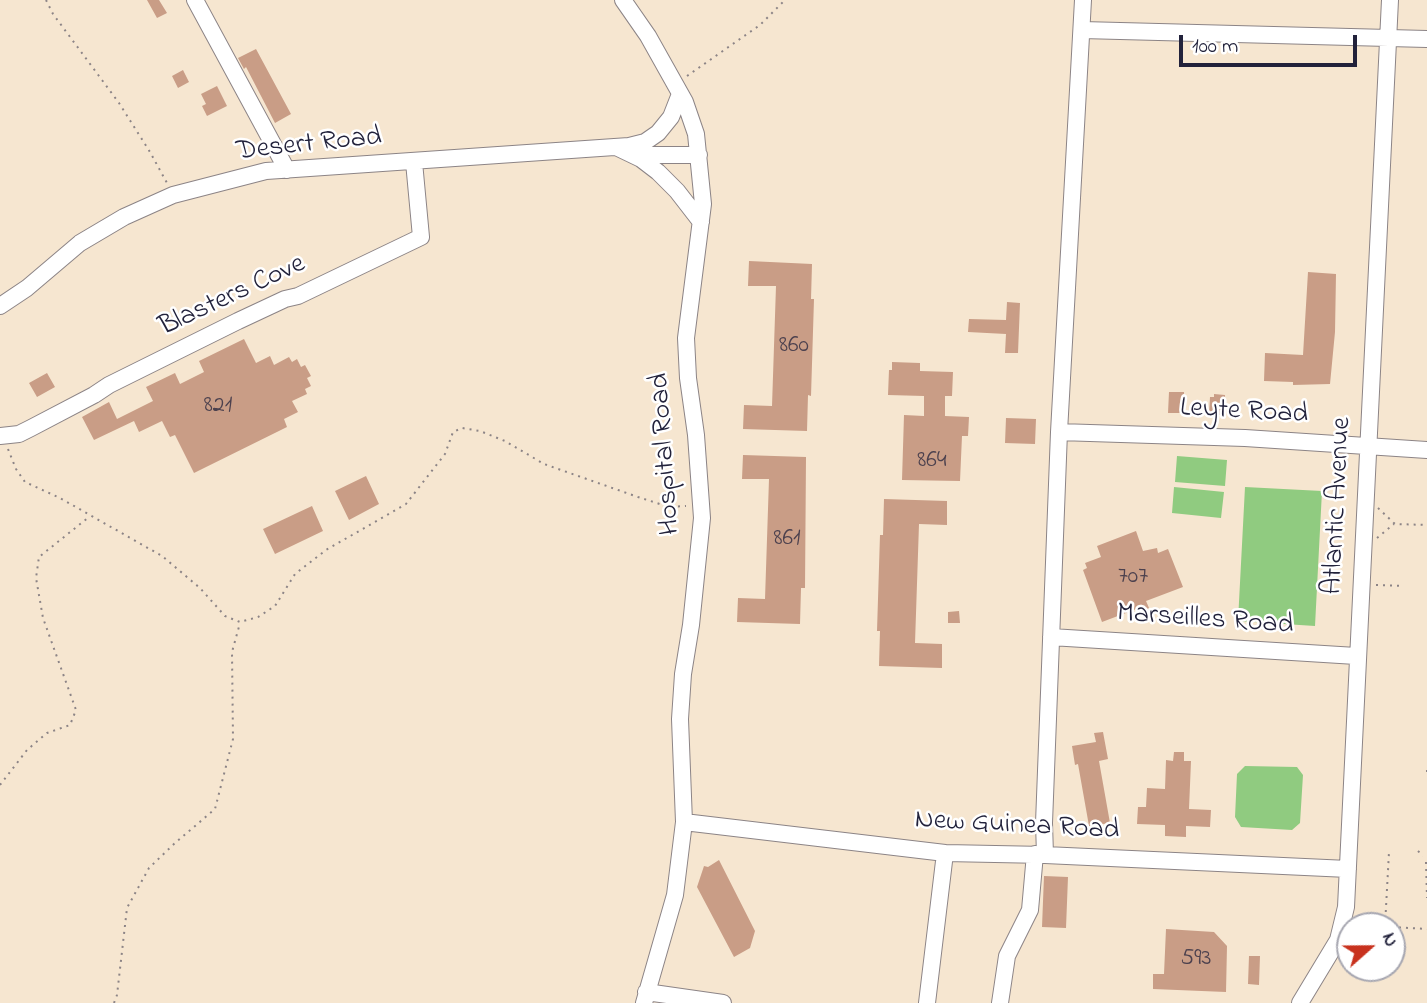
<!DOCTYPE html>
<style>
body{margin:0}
#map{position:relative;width:1427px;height:1003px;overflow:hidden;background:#f6e6d0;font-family:"Indie Flower",sans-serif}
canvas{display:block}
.north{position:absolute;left:1336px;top:912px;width:70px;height:70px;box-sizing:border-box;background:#fff;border:2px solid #a7a7b1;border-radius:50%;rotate:69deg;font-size:19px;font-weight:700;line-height:28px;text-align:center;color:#22223b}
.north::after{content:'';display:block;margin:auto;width:24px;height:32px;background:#c8321e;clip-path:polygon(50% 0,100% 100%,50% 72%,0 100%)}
.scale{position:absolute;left:1179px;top:35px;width:178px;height:32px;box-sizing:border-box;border:4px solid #22223b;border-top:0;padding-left:9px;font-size:21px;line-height:24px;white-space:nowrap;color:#22223b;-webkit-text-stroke:5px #fff;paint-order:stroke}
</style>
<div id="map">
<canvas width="1427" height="1003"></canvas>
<div class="north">N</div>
<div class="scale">100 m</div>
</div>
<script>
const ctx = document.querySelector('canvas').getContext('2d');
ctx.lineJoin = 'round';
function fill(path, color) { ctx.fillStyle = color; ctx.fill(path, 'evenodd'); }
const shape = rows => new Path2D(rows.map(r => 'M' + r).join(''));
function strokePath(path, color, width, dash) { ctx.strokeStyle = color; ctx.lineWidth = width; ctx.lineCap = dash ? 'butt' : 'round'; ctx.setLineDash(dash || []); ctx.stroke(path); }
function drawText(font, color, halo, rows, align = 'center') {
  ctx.font = font + ' "Indie Flower",sans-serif'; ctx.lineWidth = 5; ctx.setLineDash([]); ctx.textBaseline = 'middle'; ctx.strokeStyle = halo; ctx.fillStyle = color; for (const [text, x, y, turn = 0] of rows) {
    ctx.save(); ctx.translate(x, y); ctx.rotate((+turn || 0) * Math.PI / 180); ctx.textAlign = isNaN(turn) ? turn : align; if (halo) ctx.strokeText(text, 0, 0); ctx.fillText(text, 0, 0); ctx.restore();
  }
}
fill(shape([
 [1177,456,1227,460,1225,486,1175,482],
 [1174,487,1224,492,1221,518,1172,513],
 [1245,487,1322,491,1315,626,1238,621],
 [1245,766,1297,767,1303,775,1300,823,1292,830,1241,827,1235,817,1237,774]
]), '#90cb80');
fill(shape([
 [147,0,159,0,167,13,157,18],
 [256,49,291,114,275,123,246,67,244,69,238,58],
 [183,70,189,82,178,88,172,76],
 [217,86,227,106,207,116,202,106,206,104,201,94],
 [749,261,812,264,811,299,814,299,811,396,808,395,807,431,743,429,744,405,772,406,776,286,748,286],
 [1308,272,1336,274,1335,332,1330,384,1293,385,1293,382,1264,381,1265,353,1303,355],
 [1007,302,1020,303,1018,353,1005,353,1006,334,968,332,969,319,1006,320],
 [244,339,256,363,270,356,274,365,289,357,292,362,297,359,301,367,305,365,311,376,307,378,311,386,305,389,307,394,292,401,298,412,284,419,287,427,194,473,175,435,170,437,162,421,139,432,134,421,94,440,82,417,109,402,117,419,153,401,146,387,175,373,180,384,204,372,199,361],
 [892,362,920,363,920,371,953,372,952,396,945,396,945,416,969,417,968,436,962,436,960,481,902,480,904,415,924,416,924,396,888,395,889,370,892,370],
 [47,373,55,387,37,397,29,383],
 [1169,392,1184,392,1184,413,1168,413],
 [1214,394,1225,395,1224,415,1209,415,1210,397,1214,397],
 [1006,418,1036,419,1035,444,1005,443],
 [743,455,806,457,805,588,801,588,800,624,737,622,738,598,765,599,769,479,742,479],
 [366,476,379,504,349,520,335,491],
 [884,499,947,501,947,525,919,524,915,643,942,644,942,668,879,666,880,631,877,631,880,535,883,535],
 [312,506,323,531,275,554,263,529],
 [1136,531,1143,551,1157,548,1158,553,1168,549,1183,587,1146,601,1149,608,1140,612,1139,608,1102,622,1083,570,1087,568,1085,563,1101,557,1097,546],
 [959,611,960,623,948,623,948,612],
 [1103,732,1108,759,1099,761,1110,823,1089,826,1078,764,1075,765,1072,746,1096,742,1094,733],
 [1174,752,1184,752,1184,761,1191,761,1189,809,1211,810,1210,827,1186,826,1186,837,1165,836,1165,825,1137,824,1138,807,1146,807,1147,788,1165,789,1166,760,1173,761],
 [719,860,755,931,750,948,734,957,697,887,704,866,708,867],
 [1044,876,1068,877,1066,928,1042,927],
 [1166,929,1214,932,1227,946,1226,992,1153,989,1153,974,1164,974],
 [1249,956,1260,956,1259,985,1248,984]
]), '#c99d86');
const minor = shape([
 [195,0,287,170],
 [623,0,648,36,685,102,696,134,703,204,686,338,688,378,696,435,702,518,691,625,683,674,680,719,684,822,675,895,644,1003],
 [1082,30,1427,39],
 [616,147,641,159,658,172,677,191,701,222],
 [634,155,699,155],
 [0,306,27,288,80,243,124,217,173,195,266,171,629,146,645,142,658,133,671,117,680,94],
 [1059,432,1245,438,1427,450],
 [0,436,19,434,31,428,94,395,109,385,238,321,285,299,298,296,421,237,414,162],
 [1051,637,1356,656],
 [684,822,945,853,1045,855,1348,869],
 [1045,855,1044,823,1059,432,1083,0],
 [646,992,723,1003],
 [927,1003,945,853],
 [1000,1003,1007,956,1030,910,1035,854],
 [1300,1003,1338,940,1346,907,1390,0]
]);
strokePath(minor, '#8c8486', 18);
strokePath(shape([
 [46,0,53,14,119,103,150,152,167,183],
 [687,76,760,25,785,0],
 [8,449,16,469,25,482,60,498,162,556,200,588,225,616,240,622,258,617,275,606,295,574,326,550,406,504,445,454,453,432,462,428,480,431,505,441,544,464,638,497,669,507,686,506],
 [1378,508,1395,524,1427,525],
 [1377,538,1394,524],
 [1376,585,1403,586],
 [1426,771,1427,771],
 [0,785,27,750,47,733,70,725,76,710,43,618,36,578,39,557,89,517],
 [1418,851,1423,856],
 [1426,862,1427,898],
 [1356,925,1372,926],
 [1385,926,1389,852],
 [1392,927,1427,929],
 [114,1003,117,995,127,908,149,868,175,843,215,809,233,739,232,652,240,623]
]), '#8c8486', 2, [2, 5]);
strokePath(minor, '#fff', 16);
drawText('24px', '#4c414e', null, [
 ["860",794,347],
 ["821",218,407],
 ["864",932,462],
 ["861",787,540],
 ["707",1133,578],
 ["593",1196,960]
]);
drawText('28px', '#22223b', '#fff', [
 ["Desert Road",309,146,-6],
 ["Blasters Cove",233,297,-25],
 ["Leyte Road",1244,413,3],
 ["Hospital Road",667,454,-94],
 ["Atlantic Avenue",1339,506,-87],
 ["Marseilles Road",1205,621,4],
 ["New Guinea Road",1017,827,3]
]);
</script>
